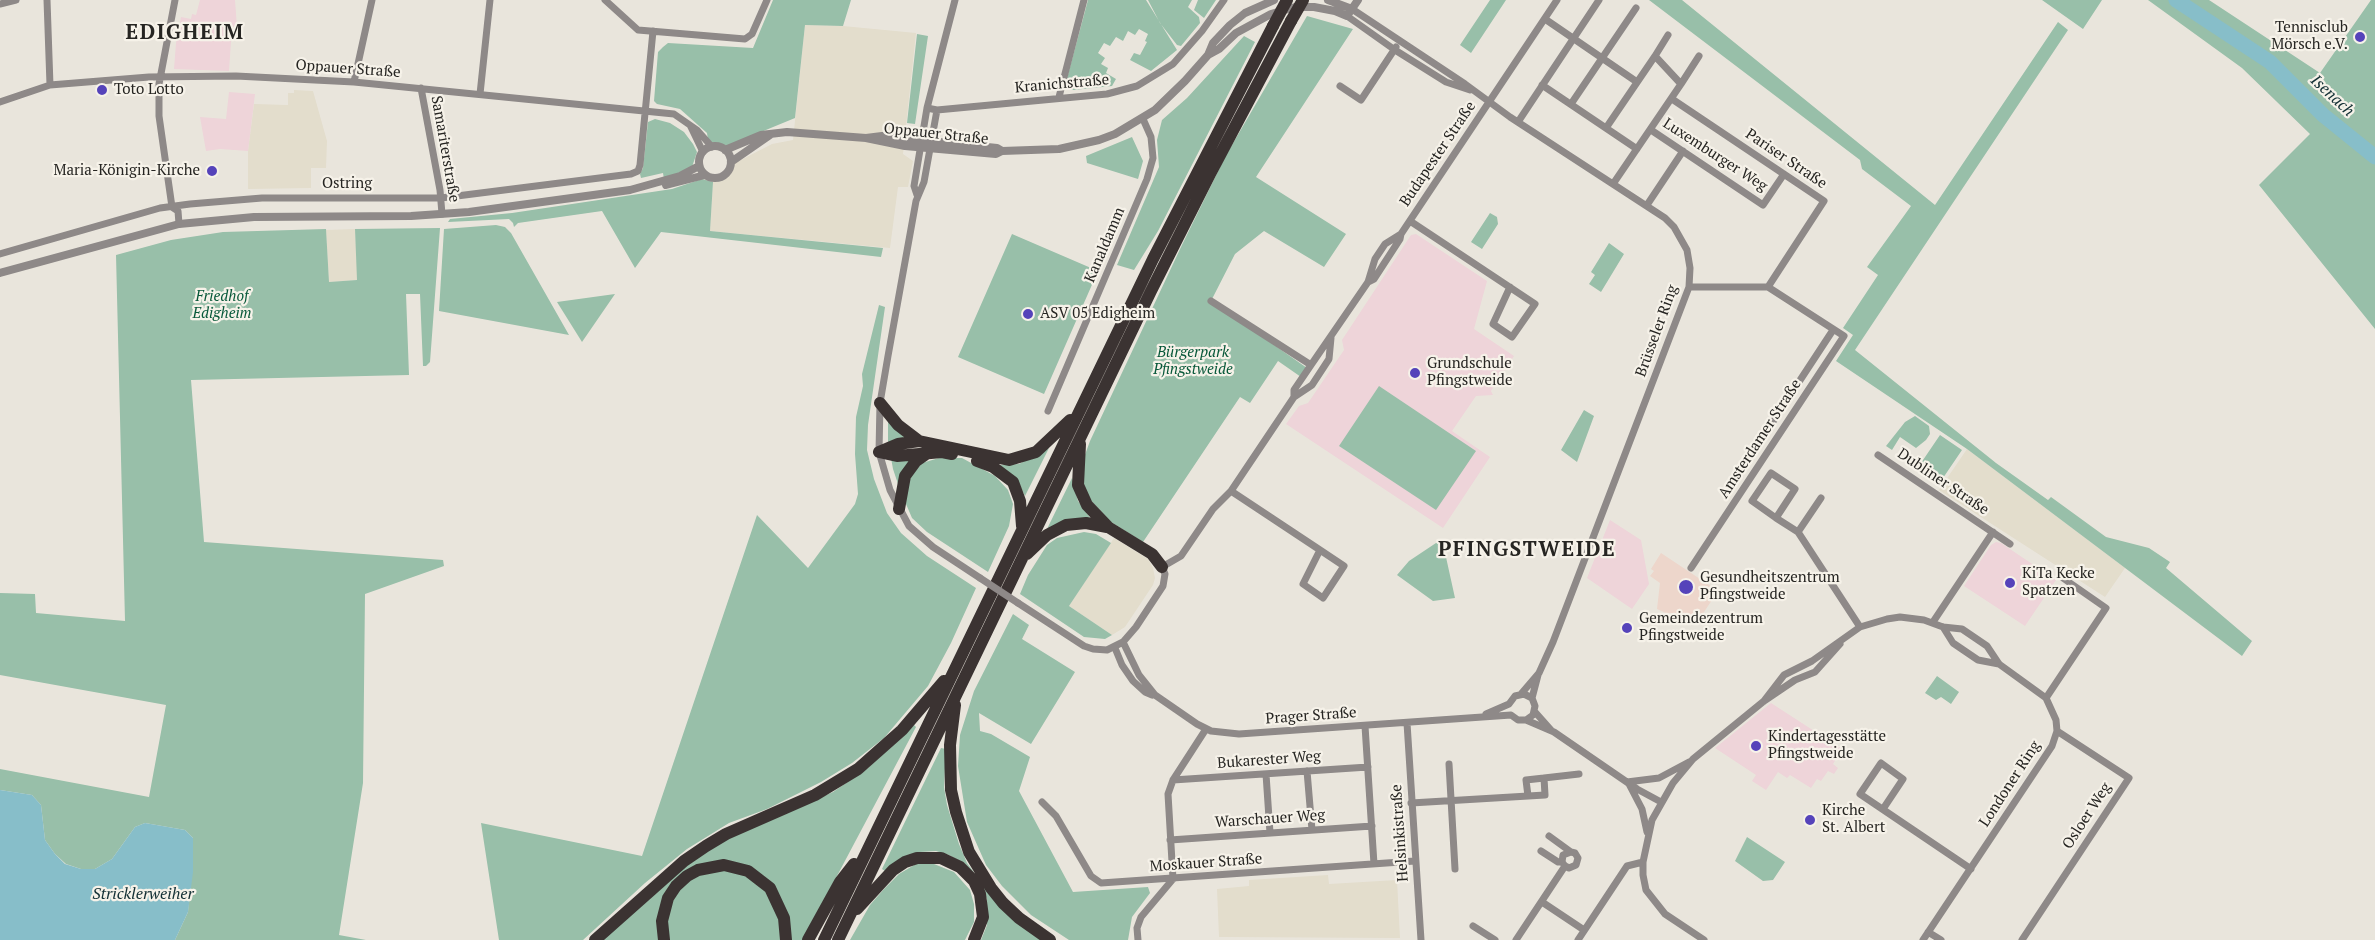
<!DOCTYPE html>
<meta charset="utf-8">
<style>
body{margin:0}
canvas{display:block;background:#e9e5dc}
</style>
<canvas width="2375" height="940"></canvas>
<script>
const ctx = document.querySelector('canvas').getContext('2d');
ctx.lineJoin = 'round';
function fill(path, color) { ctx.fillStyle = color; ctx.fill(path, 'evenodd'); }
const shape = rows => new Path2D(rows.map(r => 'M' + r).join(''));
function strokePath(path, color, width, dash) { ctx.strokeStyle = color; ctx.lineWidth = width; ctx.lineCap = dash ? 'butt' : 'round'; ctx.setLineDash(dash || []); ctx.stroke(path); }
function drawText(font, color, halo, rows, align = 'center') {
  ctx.font = font + ' "PT Serif",serif'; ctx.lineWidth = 4.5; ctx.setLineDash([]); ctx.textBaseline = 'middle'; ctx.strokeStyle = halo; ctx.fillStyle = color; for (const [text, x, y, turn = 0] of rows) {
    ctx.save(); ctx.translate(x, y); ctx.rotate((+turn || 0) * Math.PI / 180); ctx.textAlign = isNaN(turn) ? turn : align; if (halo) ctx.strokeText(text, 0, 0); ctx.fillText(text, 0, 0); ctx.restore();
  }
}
fill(shape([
 [805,25,843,26,916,33,903,154,913,161,908,187,898,187,890,248,710,231,713,182,725,179,735,163,772,144,793,140],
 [294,90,313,91,327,141,326,168,311,168,311,188,248,189,248,151,254,104,288,105,288,93,294,93],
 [355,229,358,280,329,282,326,230],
 [1967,449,2125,568,2105,597,1939,490],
 [1114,538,1148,559,1153,568,1155,578,1153,585,1125,627,1112,635,1069,606],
 [1328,875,1329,884,1397,880,1400,938,1219,937,1217,889,1249,886,1249,880]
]), '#e3ddcc');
fill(shape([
 [200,0,235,0,237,27,232,27,229,71,174,69,176,43,181,17,191,19,192,14,196,15],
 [229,92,255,94,248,151,220,149,206,151,200,117,226,119],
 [1416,234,1487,281,1474,329,1514,356,1491,391,1493,395,1476,396,1452,431,1490,457,1443,528,1286,424,1299,406,1308,403,1344,350,1342,340,1411,235],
 [1610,520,1641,540,1649,584,1632,609,1587,578],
 [1996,542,2001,543,2056,580,2025,626,1964,586,1991,545],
 [1771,703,1842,749,1833,764,1838,768,1834,774,1828,771,1821,781,1817,779,1811,788,1790,775,1787,778,1778,772,1766,790,1752,781,1756,775,1715,748]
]), '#eed4d9');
fill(shape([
 [1661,553,1718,591,1702,615,1687,624,1676,613,1666,613,1657,609,1660,583,1650,576,1654,571,1651,569]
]), '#edd6cb');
fill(shape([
 [773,0,851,0,843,26,805,25,795,118,727,146,713,143,708,140,707,133,680,109,657,104,654,101,658,52,663,47,668,43,753,48],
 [1088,0,1146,0,1177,50,1151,71,1130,60,1134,53,1140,55,1147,42,1145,41,1148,34,1139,29,1135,35,1128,31,1123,41,1116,37,1110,46,1104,43,1098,53,1105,58,1101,64,1108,68,1106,73,1116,79,1112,86,1073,90,1066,82],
 [1148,0,1192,0,1188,7,1199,17,1200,23,1181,46,1177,45,1160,23],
 [1198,0,1216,0,1204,18,1194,10],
 [1490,0,1506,0,1471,53,1460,45],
 [1649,0,1682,0,1935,205,2058,22,2068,30,1855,350,1996,463,2048,500,2051,497,2106,537,2149,548,2170,562,2166,568,2252,641,2242,656,1967,449,1836,361,1853,335,1843,328,1878,275,1867,267,1911,206,1862,169,1860,160],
 [2042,0,2102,0,2083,29],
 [2148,0,2209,0,2320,73,2371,0,2375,0,2375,329,2259,185,2310,134,2242,68],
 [1307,16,1353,29,1256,177,1346,234,1324,267,1264,231,1235,254,1211,301,1307,368,1301,377,1278,361,1250,403,1240,397,1143,542,1111,522,1084,493,1082,463,1090,441,1181,247,1225,157],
 [917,34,928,36,915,124,907,123],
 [1244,36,1255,42,1158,231,1134,270,1117,265,1159,167,1157,140,1162,120,1187,98],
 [655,119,670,123,684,132,693,144,697,152,692,167,664,179,663,173,641,178,640,174,643,168,648,122],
 [1132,137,1143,161,1138,179,1087,163,1086,156],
 [702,179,713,182,710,231,883,248,881,257,661,232,635,268,602,211,518,223,514,227,513,223,509,219,448,222,450,219,512,213,672,189],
 [1490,213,1497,217,1498,224,1482,249,1471,242],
 [496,225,505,227,511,233,569,335,439,311,444,229],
 [440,228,430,362,426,366,423,366,420,294,406,294,409,375,191,380,204,542,443,560,444,566,365,594,363,783,339,935,366,940,175,940,188,912,193,838,185,830,145,823,135,827,112,859,95,869,81,869,66,864,55,854,45,840,41,805,32,795,0,790,0,769,149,797,166,705,0,675,0,593,35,594,36,613,125,621,116,255,171,240,223,232,326,229,329,282,357,280,355,229],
 [1012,234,1098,271,1044,394,958,357],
 [1609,243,1624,254,1601,292,1589,284,1595,275,1591,272],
 [615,294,582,342,557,302],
 [879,305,885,307,868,425,867,450,874,479,887,513,901,533,927,556,976,588,951,643,928,686,884,738,852,763,821,782,767,809,729,823,687,849,645,883,583,940,499,940,481,823,642,856,757,515,808,568,855,504,858,494,855,454,856,417,863,386,862,374],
 [1379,386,1476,451,1436,510,1339,446],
 [1584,410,1594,416,1577,462,1561,450],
 [1915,416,1929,426,1930,434,1926,440,1916,448,1900,437,1892,450,1886,446,1905,422],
 [888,419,909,438,888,443],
 [1940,435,1962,450,1943,478,1921,463],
 [1049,448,1025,496,1018,482,998,465,1019,464],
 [891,458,914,458,898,484,893,469],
 [939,458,962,458,995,476,1008,490,1013,504,1009,526,988,572,927,532,912,518,906,504,906,491,911,476,922,463],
 [1072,478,1078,501,1091,519,1047,529],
 [1084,532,1096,534,1111,543,1069,606,1112,635,1105,639,1084,637,1020,594,1028,575,1047,545,1057,538],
 [1442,539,1455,598,1433,601,1397,575,1409,561],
 [1013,614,1029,625,1022,639,1075,672,1031,744,979,713,980,731,991,734,1030,757,1019,791,1073,892,1148,887,1150,893,1132,917,1128,940,1069,940,1031,915,1002,886,986,865,967,822,958,766,960,735,974,691],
 [1937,676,1959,692,1951,704,1941,697,1936,700,1925,693],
 [914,725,916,727,803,940,602,940,689,862,722,841,833,792,868,768],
 [941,748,946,749,944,787,947,805,959,844,967,863,976,875,964,863,949,855,936,851,920,852,885,871,882,869],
 [1747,837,1785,862,1773,880,1763,881,1735,861],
 [929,862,954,872,970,890,974,904,974,922,965,940,850,940,870,905,884,889,899,874,916,864],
 [982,884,1042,940,981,940,987,925,987,899,981,885]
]), '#98bfa9');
fill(shape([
 [0,790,32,795,41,805,45,840,55,854,65,864,81,869,95,869,112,859,135,827,145,823,185,830,193,838,193,872,188,912,175,940,0,940]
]), '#87bec9');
strokePath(shape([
 [2176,0,2270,62,2323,115,2375,157]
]), '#87bec9', 15);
strokePath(shape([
 [47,0,50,85],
 [175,0,159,84,159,116,172,207,178,211,179,224],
 [605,0,638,30,745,39,752,34,767,0],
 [955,0,927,108,937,110,1107,94,1137,86,1173,64,1202,31,1224,0],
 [0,4,16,0],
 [1352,9,1465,84,1510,117,1665,218,1674,227,1687,250,1690,268,1689,287,1553,642,1539,673,1521,694],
 [1347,16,1395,50,1446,82,1470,90],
 [1545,19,1637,82],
 [1668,35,1655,56,1681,84,1699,56],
 [354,82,372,0],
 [1542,85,1637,149],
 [1340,86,1361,100,1396,47],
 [421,88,440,190,442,214],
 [480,94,490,0],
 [1059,97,1084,0],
 [1672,99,1824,201,1768,287,1689,287],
 [0,102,50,85,149,77,236,76,354,82,674,114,697,130,712,147],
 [1571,104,1636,8],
 [937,110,924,182,916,201,888,356,880,403,879,452,890,490,909,526,933,547,980,578],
 [1518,122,1599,0],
 [691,127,703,152],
 [1606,128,1655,56],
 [1651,130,1763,205,1784,174],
 [1613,184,1681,84],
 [917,195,914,186,927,108],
 [1647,205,1683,151],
 [1410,221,1535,304,1512,337,1493,324,1510,287],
 [0,254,160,208,190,204,262,198,441,198,631,174,638,171,640,165,653,31],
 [1368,282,1374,279,1400,239,1401,234,1557,0],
 [1211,301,1311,365],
 [1294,397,1312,385,1329,359,1331,338],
 [1048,411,1147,179,1153,158,1151,137,1143,119],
 [1878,455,2010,544],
 [1749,458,1833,330],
 [1231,491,1320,550,1344,566,1323,598,1303,584,1320,550],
 [1776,518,1795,489,1771,473,1752,501,1776,518,1798,532,1860,627],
 [1798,532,1821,498],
 [1691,568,1844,336,1768,287],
 [1018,603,1084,646,1093,649,1107,650,1123,642,1136,627,1163,586,1165,574,1162,567,1181,556,1213,509,1231,491,1294,397,1294,390,1311,365,1368,282,1375,259,1385,244,1401,234],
 [1933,622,1993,532],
 [1943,627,1953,643,1978,660,1999,664],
 [1123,642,1139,675,1155,695,1197,724,1211,731,1239,734,1511,715,1518,720,1526,720,1554,732,1637,789,1661,802],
 [1115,648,1122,665,1133,681,1145,692,1152,695],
 [1532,698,1538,675],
 [2046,698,2106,608,2060,576],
 [1764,701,1784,675,1812,661,1860,627,1887,619,1900,617,1924,620,1943,627,1962,629,1987,646,1999,664,2046,698,2056,720,2057,731,2052,746,1923,940],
 [1535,712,1551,730],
 [1486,714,1509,704,1515,696,1524,694,1532,698,1535,706,1533,715,1526,720],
 [1407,723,1421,940],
 [1365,726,1374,864],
 [1449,764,1455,869],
 [1307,771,1312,830],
 [1266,774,1270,833],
 [1544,778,1579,774],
 [1173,780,1368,767],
 [1627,782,1659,778,1689,762],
 [1629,784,1642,809,1647,832],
 [1042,802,1056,816,1091,876,1101,883,1415,861],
 [1411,803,1545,795,1544,778,1526,780,1528,796],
 [1883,809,1903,779,1881,763,1860,794,1971,869],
 [1549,836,1571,852],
 [1170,840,1372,826],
 [1541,851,1558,862,1562,862],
 [1173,879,1168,794,1173,780,1206,729],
 [1542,902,1584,930],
 [1473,926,1495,940],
 [1928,932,1941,940],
 [1138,940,1137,928,1141,917,1173,879],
 [1516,940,1565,866,1562,862,1563,855,1571,852,1575,853,1578,858,1576,865,1569,868,1565,866],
 [1578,940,1627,866,1643,862],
 [1704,940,1665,914,1646,890,1643,875,1643,862,1652,820,1673,783,1693,759,1764,701,1795,680,1815,672,1840,644],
 [2022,940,2129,778,2057,731]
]), '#8e8988', 7);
strokePath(shape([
 [1328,0,1352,9],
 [1208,55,1219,49,1236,33,1271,14,1295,7,1314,7,1335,11,1347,16,1358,0],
 [866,138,905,146,996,154,1002,151,1059,149,1099,140,1115,134,1155,110,1185,81,1208,55,1213,43,1230,25,1245,13,1274,0],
 '699 162a16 16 0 1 1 32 0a16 16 0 1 1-32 0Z',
 [725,150,761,135,787,132,866,138,882,136,997,148,1002,151],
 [731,162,770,135],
 [666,185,705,175],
 [0,273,179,224,254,217,411,216,469,212,630,190,680,176,699,166]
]), '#8e8988', 8);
strokePath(shape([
 [880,403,898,425,919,441],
 [1080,444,1078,485,1087,505,1108,527,1152,554,1162,567],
 [879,452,898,444,919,441,1009,460,1036,452,1070,420],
 [879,452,897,456,942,452,952,454],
 [977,461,993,467,1013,482,1020,501,1022,526],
 [899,509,905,476,916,461,926,454],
 [1027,554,1047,535,1066,525,1086,523,1107,527],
 [955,705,950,745,951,790,956,812,969,852,991,888,1003,903,1019,918,1050,940],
 [857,909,893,870,905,862,917,858,941,858,960,867,974,881,980,894,983,917,974,940],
 [595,940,684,861,706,846,726,834,815,795,858,769,902,730,944,681],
 [664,940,662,921,668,898,676,886,687,876,698,870,724,865,748,871,770,888,784,918,786,940],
 [808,940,840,882,854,864],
 [824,940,1153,259,1273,26],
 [838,940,1151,291,1210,174,1291,21]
]), '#3b3332', 12);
strokePath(shape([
 [980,578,1018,603]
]), '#8e8988', 7);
strokePath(shape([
 [1291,21,1303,0],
 [1273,26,1287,0]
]), '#3b3332', 12);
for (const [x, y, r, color] of [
 [2360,37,6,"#5543ba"],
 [102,90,6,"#5543ba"],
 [212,171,6,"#5543ba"],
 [1028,314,6,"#5543ba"],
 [1415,373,6,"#5543ba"],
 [2010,583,6,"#5543ba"],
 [1686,587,8,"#5543ba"],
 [1627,628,6,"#5543ba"],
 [1756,746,6,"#5543ba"],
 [1810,820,6,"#5543ba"]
]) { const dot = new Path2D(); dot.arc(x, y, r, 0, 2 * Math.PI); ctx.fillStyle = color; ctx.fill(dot); strokePath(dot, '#f6f2e9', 2); }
drawText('15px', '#262522', '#f6f2e9', [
 ["Tennisclub",2348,28,"right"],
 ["Mörsch e.V.",2348,45,"right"],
 ["Toto Lotto",114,90],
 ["Maria-Königin-Kirche",200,171,"right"],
 ["ASV 05 Edigheim",1040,314],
 ["Grundschule",1427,364],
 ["Pfingstweide",1427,381],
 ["KiTa Kecke",2022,574],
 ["Spatzen",2022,591],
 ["Gesundheitszentrum",1700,578],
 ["Pfingstweide",1700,595],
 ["Gemeindezentrum",1639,619],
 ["Pfingstweide",1639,636],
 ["Kindertagesstätte",1768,737],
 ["Pfingstweide",1768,754],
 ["Kirche",1822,811],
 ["St. Albert",1822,828]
], 'left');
drawText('15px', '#262522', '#f6f2e9', [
 ["Oppauer Straße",348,69,4],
 ["Kranichstraße",1062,84,-5],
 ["Oppauer Straße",936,134,6],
 ["Samariterstraße",445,149,80],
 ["Budapester Straße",1438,154,-56],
 ["Luxemburger Weg",1715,155,33],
 ["Pariser Straße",1786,159,34],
 ["Ostring",347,184],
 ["Kanaldamm",1105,245,-67],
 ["Brüsseler Ring",1657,331,-70],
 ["Amsterdamer Straße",1760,439,-57],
 ["Dubliner Straße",1943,482,34],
 ["Prager Straße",1311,716,-4],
 ["Bukarester Weg",1269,760,-4],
 ["Londoner Ring",2010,784,-57],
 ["Osloer Weg",2087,816,-57],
 ["Warschauer Weg",1270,819,-4],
 ["Helsinkistraße",1400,833,-94],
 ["Moskauer Straße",1206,863,-4]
]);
drawText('italic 15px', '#075839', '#f6f2e9', [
 ["Friedhof",222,297],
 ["Edigheim",222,314],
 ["Bürgerpark",1193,353],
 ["Pfingstweide",1193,370]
]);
drawText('italic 16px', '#122f34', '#f6f2e9', [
 ["Isenach",2332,96,43],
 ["Stricklerweiher",143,894]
]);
ctx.letterSpacing = '1.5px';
drawText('bold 21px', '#262522', '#f6f2e9', [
 ["EDIGHEIM",185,33],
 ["PFINGSTWEIDE",1527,550]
]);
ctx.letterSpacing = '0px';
</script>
